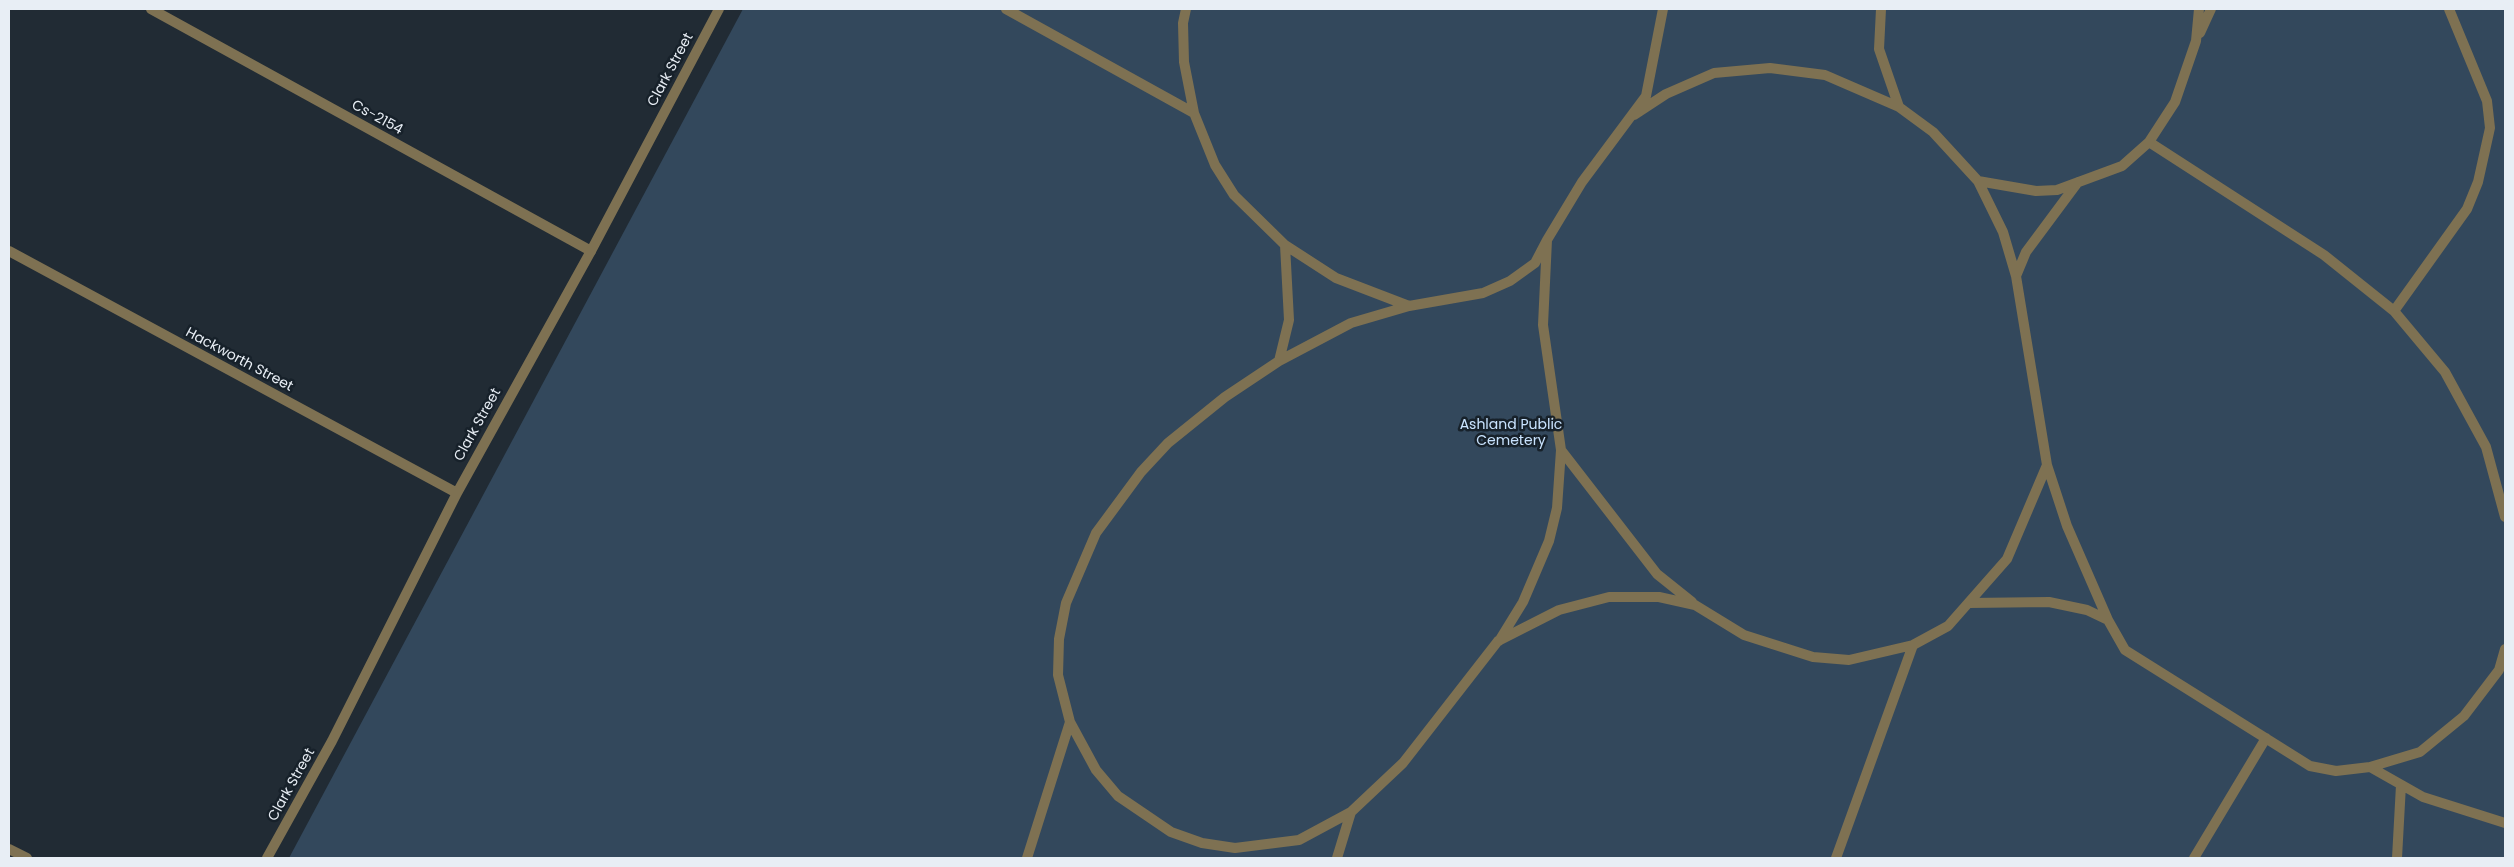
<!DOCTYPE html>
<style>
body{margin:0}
#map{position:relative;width:2514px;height:867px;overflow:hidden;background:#212b34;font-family:Poppins,sans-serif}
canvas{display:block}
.frame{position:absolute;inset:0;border:10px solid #e8eef5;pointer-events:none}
</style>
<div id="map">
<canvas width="2514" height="867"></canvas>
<div class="frame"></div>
</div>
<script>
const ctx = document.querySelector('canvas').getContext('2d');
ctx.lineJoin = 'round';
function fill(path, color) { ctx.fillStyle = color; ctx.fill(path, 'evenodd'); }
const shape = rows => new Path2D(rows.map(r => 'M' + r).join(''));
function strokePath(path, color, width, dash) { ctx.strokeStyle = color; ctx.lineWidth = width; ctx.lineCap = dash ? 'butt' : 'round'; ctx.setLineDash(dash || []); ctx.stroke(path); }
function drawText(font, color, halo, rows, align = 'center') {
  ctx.font = font + ' Poppins,sans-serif'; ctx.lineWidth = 5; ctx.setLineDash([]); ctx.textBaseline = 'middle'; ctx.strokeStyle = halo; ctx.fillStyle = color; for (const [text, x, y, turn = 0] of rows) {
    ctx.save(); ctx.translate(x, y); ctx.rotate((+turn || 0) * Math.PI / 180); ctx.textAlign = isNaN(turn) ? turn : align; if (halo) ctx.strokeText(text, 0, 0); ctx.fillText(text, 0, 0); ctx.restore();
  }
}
fill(shape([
 [743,9,2505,9,2505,858,289,858]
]), '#33485c');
strokePath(shape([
 [151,9,591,251],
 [1006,9,1194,113,1215,165,1234,195,1285,245,1336,278,1409,306],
 [1186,9,1183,23,1184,62,1194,113],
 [1881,9,1879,49,1899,107,1933,132,1978,181,2036,191,2057,190,2122,166,2149,142,2175,102,2196,41,2199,9],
 [2200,33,2211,9],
 [1634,115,1666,94,1714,73,1770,68,1825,75,1899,107],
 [2149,142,2324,255,2394,311,2445,372,2486,447,2505,517],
 [1978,181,2003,232,2016,276],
 [2394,311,2467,209,2478,182,2490,128,2487,101,2449,9],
 [1279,361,1289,320,1285,245],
 [1561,450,1657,574,1692,602],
 [2047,465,2067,526,2108,620,2125,650,2310,766,2336,771,2370,767,2423,797,2505,823],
 [1969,603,2049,602,2087,610,2108,620],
 [1499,641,1523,602,1549,541,1557,508,1561,450,1543,325,1547,240,1582,182,1646,96,1663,9],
 [2370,767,2420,752,2464,716,2499,670,2505,649],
 [1351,812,1299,840,1235,848,1202,843,1171,832,1118,796,1096,770,1070,722,1058,675,1059,639,1066,603,1096,533,1141,472,1168,443,1225,397,1279,361,1351,323,1409,306,1483,293,1510,281,1535,263,1547,240],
 [1027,858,1070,722],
 [1337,858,1351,812,1403,763,1498,641,1559,610,1609,597,1659,597,1695,605,1744,635,1813,657,1849,660,1913,645],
 [1836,858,1913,645,1948,626,2007,559,2047,465,2016,276,2026,252,2078,182],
 [2194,858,2266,738],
 [2397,858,2401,785]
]), '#7e7152', 10);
strokePath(shape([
 [9,251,457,493],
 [9,849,27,858],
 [267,858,332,741,457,493,591,251,719,9]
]), '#7e7152', 10);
drawText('14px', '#e8eef5', '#17212a', [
 ["Clark Street",671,70,-62],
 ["Cs-2154",377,118,29],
 ["Hackworth Street",239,360,28],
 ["Clark Street",478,425,-61],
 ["Clark Street",292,785,-61]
]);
drawText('14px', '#c9e3fe', '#17212a', [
 ["Ashland Public",1511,425],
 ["Cemetery",1511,441]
]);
</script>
